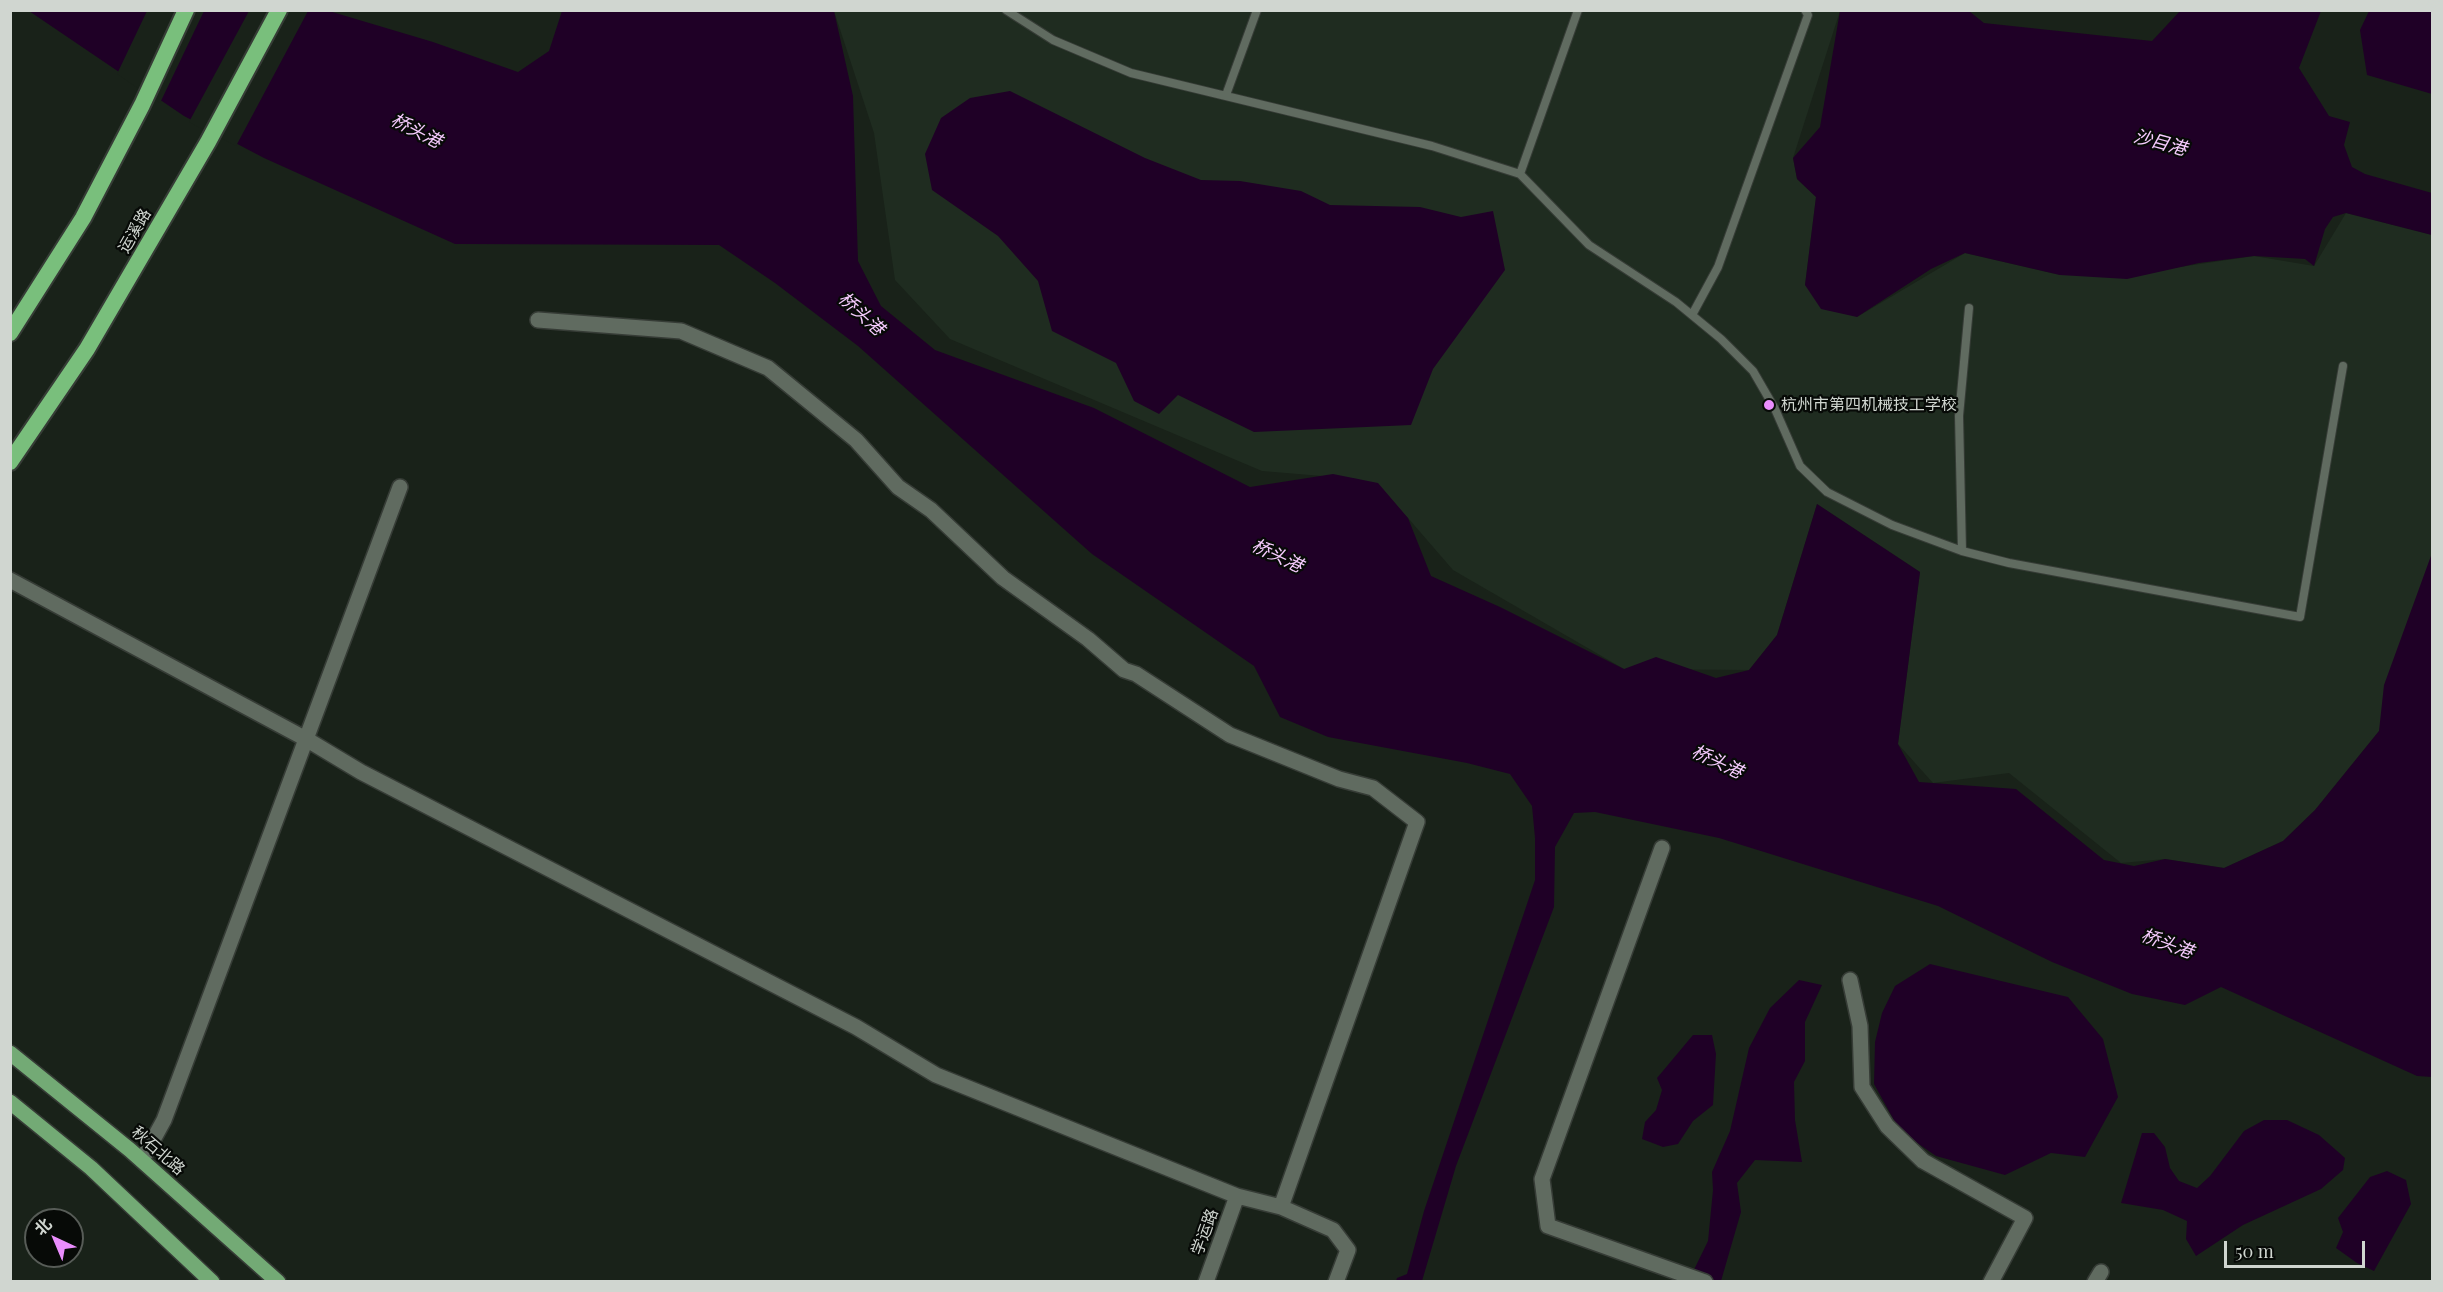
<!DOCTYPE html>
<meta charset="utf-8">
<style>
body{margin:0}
#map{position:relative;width:2443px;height:1292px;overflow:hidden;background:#192219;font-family:"Playfair Display","Noto Sans SC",serif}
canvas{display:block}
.frame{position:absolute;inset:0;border:12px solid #d0d6d0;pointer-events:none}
.north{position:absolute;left:24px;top:1208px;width:60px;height:60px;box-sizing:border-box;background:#070a07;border:2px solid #575c57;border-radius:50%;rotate:316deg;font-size:16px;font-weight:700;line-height:24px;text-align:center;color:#d0d6d0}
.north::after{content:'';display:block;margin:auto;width:21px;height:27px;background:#ea8dfd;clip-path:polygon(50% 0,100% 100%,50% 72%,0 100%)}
.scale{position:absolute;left:2224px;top:1241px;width:141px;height:27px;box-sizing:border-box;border:3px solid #d0d6d0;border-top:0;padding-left:8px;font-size:18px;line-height:21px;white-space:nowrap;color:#d0d6d0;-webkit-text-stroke:4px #070a07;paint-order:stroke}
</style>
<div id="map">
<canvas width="2443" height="1292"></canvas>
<div class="frame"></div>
<div class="north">北</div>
<div class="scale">50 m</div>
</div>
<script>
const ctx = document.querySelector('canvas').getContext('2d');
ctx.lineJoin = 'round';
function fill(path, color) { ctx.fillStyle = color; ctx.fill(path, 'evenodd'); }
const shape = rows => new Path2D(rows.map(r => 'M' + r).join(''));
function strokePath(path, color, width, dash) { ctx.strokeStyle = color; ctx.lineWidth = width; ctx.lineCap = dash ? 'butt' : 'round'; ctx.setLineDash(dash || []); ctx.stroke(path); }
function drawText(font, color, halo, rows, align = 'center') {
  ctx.font = font + ' "Playfair Display","Noto Sans SC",serif'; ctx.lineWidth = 4.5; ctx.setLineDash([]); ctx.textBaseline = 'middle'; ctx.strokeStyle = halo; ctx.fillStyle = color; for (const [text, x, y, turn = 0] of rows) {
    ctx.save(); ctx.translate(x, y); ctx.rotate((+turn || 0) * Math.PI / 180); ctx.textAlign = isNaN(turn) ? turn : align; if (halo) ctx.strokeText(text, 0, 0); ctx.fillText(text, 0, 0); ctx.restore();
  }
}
fill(shape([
 [834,11,1840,11,1793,158,1797,179,1816,197,1805,285,1857,317,1965,253,2060,275,2180,267,2254,256,2314,266,2346,213,2432,235,2432,557,2379,731,2315,810,2283,841,2224,868,2165,859,2121,863,2009,773,1933,783,1898,744,1920,572,1817,504,1777,635,1749,670,1624,669,1453,570,1408,518,1358,479,1262,471,950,339,895,280,874,133]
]), '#1f2c20');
fill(shape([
 [29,11,329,11,433,42,518,72,549,51,562,11,834,11,853,96,858,261,881,306,935,350,1094,408,1250,487,1333,474,1378,483,1408,518,1431,576,1500,607,1624,669,1656,657,1716,678,1749,670,1777,635,1817,504,1920,572,1898,744,1919,782,2016,789,2104,860,2134,866,2165,859,2224,868,2283,841,2315,810,2379,731,2384,685,2432,553,2432,1077,2417,1076,2221,987,2185,1005,2132,994,2052,962,1938,906,1719,838,1595,812,1574,813,1555,847,1554,907,1456,1166,1422,1281,1396,1281,1397,1278,1407,1274,1424,1211,1535,880,1535,838,1532,806,1510,774,1467,763,1328,737,1280,717,1254,666,1092,554,858,346,775,283,719,245,455,244,264,158,184,116],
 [1840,11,1969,11,1984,23,2152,41,2180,11,2321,11,2299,68,2329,116,2350,122,2344,145,2352,167,2365,174,2432,193,2432,235,2346,213,2333,217,2325,229,2314,266,2305,259,2254,256,2199,263,2127,279,2060,275,1965,253,1931,269,1857,317,1821,309,1805,285,1816,197,1797,179,1793,158,1820,127],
 [2369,11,2432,11,2432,94,2367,75,2360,30],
 [1010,91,1145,158,1201,180,1240,181,1301,191,1330,205,1420,207,1461,217,1493,211,1505,270,1433,369,1411,425,1254,432,1178,395,1159,414,1134,401,1116,363,1052,331,1038,281,998,236,932,190,925,154,941,118,970,98],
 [1930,964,2068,997,2103,1039,2118,1097,2085,1157,2051,1153,2005,1175,1936,1156,1900,1131,1874,1084,1875,1042,1882,1013,1895,986],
 [1799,980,1822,985,1805,1022,1805,1061,1794,1082,1795,1120,1802,1162,1755,1160,1737,1183,1741,1212,1721,1281,1688,1282,1708,1241,1713,1190,1712,1172,1730,1131,1749,1048,1770,1008],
 [1693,1035,1712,1035,1716,1054,1713,1105,1693,1121,1678,1144,1663,1147,1642,1139,1645,1122,1656,1110,1662,1090,1657,1078],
 [2264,1120,2287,1120,2319,1135,2345,1158,2343,1170,2321,1189,2243,1225,2196,1256,2186,1239,2187,1221,2163,1210,2121,1203,2142,1133,2154,1133,2165,1147,2170,1168,2179,1181,2197,1188,2210,1176,2244,1131],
 [2387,1171,2406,1180,2411,1204,2374,1271,2357,1263,2336,1248,2343,1232,2338,1218,2370,1177]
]), '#1f0026');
fill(shape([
 [147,11,204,11,160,103,117,74],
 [249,11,308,11,236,146,189,122]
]), '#192219');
const service = shape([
 [1006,10,1053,40,1131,73,1432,146,1520,174,1589,245,1676,302,1721,339,1753,371,1775,409,1800,466,1827,492,1892,525,1962,551,1959,416,1969,308],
 [1226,95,1257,10],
 [1520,174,1578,10],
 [1692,315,1718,267,1808,15,1805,10],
 [1962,551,2009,563,2300,617,2343,366]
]);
const minor = shape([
 [538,320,681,331,768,368,856,440,898,487,931,510,1003,578,1088,639,1124,670,1136,674,1230,735,1339,779,1373,788,1417,822,1281,1207],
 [10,580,306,739,361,772,856,1027,936,1075,1237,1196,1281,1207,1333,1230,1348,1250,1336,1282],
 [1662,848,1542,1179,1548,1226,1705,1282],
 [1850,980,1860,1026,1862,1087,1887,1126,1923,1161,2025,1218,1991,1282],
 [142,1160,164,1120,400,487],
 [1206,1282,1237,1196],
 [2095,1282,2101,1272]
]);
const primary = shape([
 [10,1053,130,1150,278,1282],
 [10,1102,91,1168,212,1282]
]);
const trunk = shape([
 [10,333,83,218,142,105,186,10],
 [10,462,87,349,208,142,279,10]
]);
strokePath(service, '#363c36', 10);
strokePath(minor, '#363c36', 18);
strokePath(primary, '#363c36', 18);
strokePath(trunk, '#363c36', 20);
strokePath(service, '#606b60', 8);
strokePath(minor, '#606b60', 15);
strokePath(primary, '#73aa75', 15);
strokePath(trunk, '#79bf7c', 16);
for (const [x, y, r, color] of [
 [1769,405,6,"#ea8dfd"]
]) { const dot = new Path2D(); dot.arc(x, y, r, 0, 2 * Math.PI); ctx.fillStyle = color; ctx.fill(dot); strokePath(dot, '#070a07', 2); }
drawText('16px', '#d0d6d0', '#070a07', [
 ["运溪路",135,231,-60],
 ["秋石北路",158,1151,41],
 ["学运路",1205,1232,-70]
]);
drawText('16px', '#d0d6d0', '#070a07', [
 ["杭州市第四机械技工学校",1781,405]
], 'left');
drawText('italic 18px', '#f7ccff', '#070a07', [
 ["桥头港",416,131,27],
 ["沙目港",2160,143,15],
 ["桥头港",861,314,42],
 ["桥头港",1277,556,25],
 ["桥头港",1717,762,25],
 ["桥头港",2167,944,20]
]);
</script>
